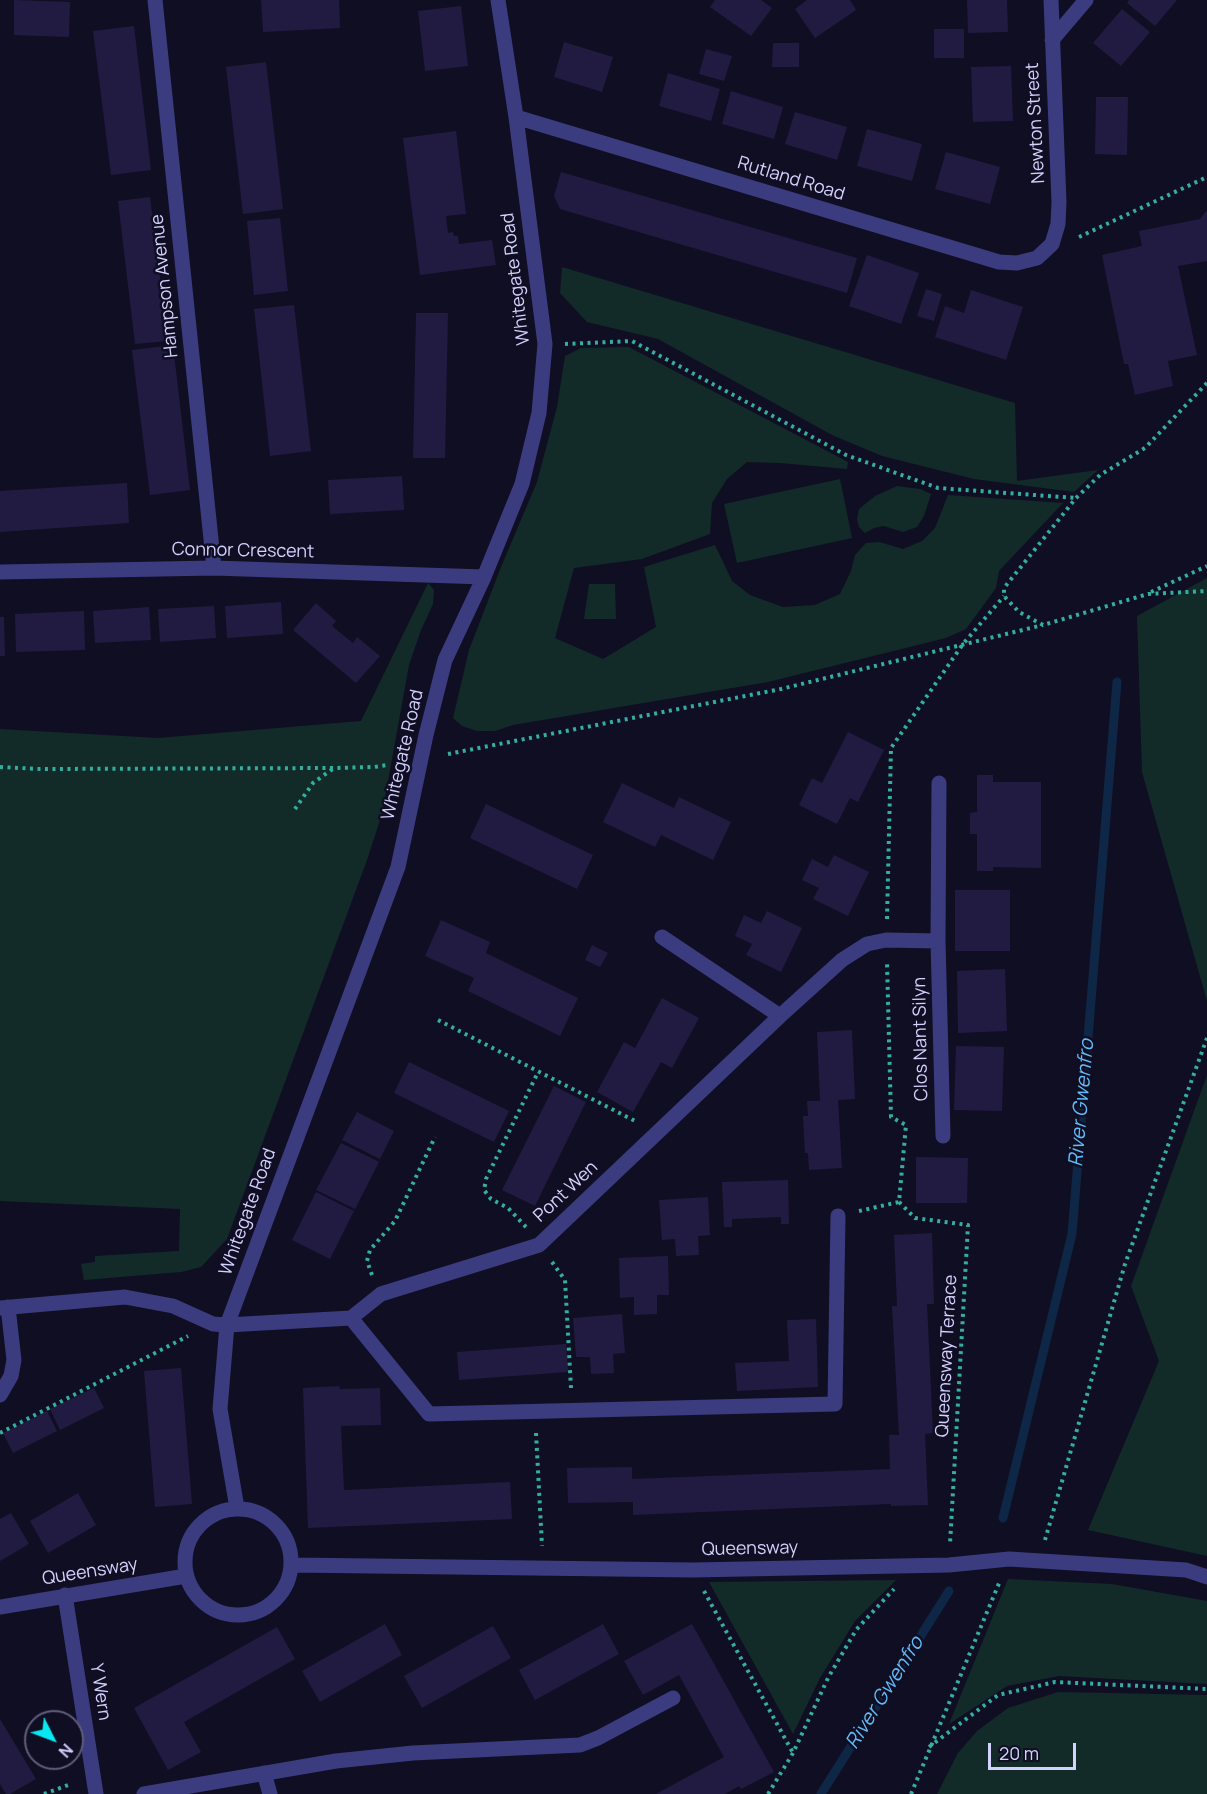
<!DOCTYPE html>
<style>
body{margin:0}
#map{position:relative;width:1207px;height:1794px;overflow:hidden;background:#100e22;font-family:Manrope,sans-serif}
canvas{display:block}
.north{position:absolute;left:24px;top:1710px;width:60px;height:60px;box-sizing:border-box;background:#100e22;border:2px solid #5e5c7a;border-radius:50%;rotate:132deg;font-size:16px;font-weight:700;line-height:24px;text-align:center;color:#d3d1fd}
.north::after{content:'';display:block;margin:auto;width:21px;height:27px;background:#08e8f2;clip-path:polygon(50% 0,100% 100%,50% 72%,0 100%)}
.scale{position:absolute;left:988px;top:1743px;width:88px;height:27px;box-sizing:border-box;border:3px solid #d3d1fd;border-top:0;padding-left:8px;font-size:18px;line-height:21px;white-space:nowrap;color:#d3d1fd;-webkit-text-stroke:4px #100e22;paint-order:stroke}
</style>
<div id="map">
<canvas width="1207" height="1794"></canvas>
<div class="north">N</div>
<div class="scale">20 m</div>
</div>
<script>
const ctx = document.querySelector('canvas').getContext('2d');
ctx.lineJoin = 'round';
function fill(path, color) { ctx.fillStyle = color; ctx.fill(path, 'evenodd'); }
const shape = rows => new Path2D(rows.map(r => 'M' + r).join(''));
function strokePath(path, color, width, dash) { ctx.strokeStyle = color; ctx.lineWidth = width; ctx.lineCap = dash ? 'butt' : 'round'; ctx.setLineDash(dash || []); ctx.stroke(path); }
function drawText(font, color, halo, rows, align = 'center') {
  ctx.font = font + ' Manrope,sans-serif'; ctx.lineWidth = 5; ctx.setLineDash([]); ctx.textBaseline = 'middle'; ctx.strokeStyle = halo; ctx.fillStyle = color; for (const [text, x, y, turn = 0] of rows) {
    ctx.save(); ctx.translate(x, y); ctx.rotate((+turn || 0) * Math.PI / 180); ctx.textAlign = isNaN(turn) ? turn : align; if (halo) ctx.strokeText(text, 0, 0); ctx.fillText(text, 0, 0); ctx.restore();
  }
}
fill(shape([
 [562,267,1015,403,1017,481,1098,470,1074,492,974,479,882,456,832,435,658,339,587,322,560,293],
 [629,347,848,462,847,469,780,463,747,462,727,479,712,503,710,534,642,559,574,568,555,638,603,659,656,627,644,567,715,545,732,581,750,595,783,607,815,605,840,594,851,571,855,555,866,543,879,542,903,549,922,541,935,528,948,495,1063,503,999,571,996,588,966,629,946,638,768,682,513,725,495,731,477,731,462,726,453,718,469,650,501,567,537,482,557,407,565,356,581,348],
 [840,479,852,538,737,563,724,504],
 [897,486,920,489,931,494,924,516,917,527,903,532,884,526,874,528,865,533,859,527,857,519,859,509,875,496],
 [1207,578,1207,1001,1142,772,1137,616],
 [428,583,434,590,433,604,421,630,409,665,382,814,367,860,227,1239,201,1267,181,1272,84,1280,81,1264,95,1262,95,1256,179,1251,180,1209,0,1201,0,729,158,738,361,721],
 [589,584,615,584,616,619,584,619],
 [1207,1075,1207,1556,1088,1530,1159,1361,1131,1286],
 [1008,1579,1112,1584,1207,1601,1207,1684,1059,1676,1007,1686,949,1724],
 [896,1580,855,1621,820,1678,793,1734,709,1582],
 [1058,1692,1207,1695,1207,1794,937,1794,958,1753,977,1731,1008,1708]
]), '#122b29');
strokePath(shape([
 [1003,1518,1072,1234,1117,682],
 [821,1794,949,1591]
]), '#0e2746', 9);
fill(shape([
 [14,0,70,2,69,37,14,35],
 [261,0,339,0,340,28,263,32],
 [715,0,761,0,772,8,751,36,710,7],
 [807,0,850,0,856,10,815,38,795,9],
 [967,0,1007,0,1008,32,968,33],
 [1129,0,1177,0,1155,26,1127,3],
 [461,6,468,66,425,71,418,11],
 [1122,9,1150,32,1121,66,1093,43],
 [134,26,151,170,111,175,93,31],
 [934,29,964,29,964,58,934,58],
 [564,42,613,57,602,92,554,77],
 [773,43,799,43,799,67,772,67],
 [706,49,732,56,724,81,699,74],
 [266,62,283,209,243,214,226,67],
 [1011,66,1013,121,973,122,971,67],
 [668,73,720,89,711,121,659,106],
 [731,91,783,107,774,139,722,124],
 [1096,97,1128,97,1127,155,1095,154],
 [795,112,847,127,837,160,785,144],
 [867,129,922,144,912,181,857,166],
 [456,131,466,214,446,216,448,233,453,232,454,236,458,236,459,244,492,240,496,265,420,275,403,138],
 [946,152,1000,167,990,204,935,189],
 [561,172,857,258,847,293,560,209,554,196],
 [150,197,168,341,135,344,118,201],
 [1207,210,1207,261,1178,266,1197,355,1168,361,1173,386,1135,395,1128,364,1124,364,1102,255,1142,246,1139,231,1200,219],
 [280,218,288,291,254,295,247,221],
 [867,255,919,273,901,324,849,306],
 [926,289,942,294,934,321,917,316],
 [971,290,1023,307,1006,360,935,337,945,306,964,313],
 [294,305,311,451,270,456,254,309],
 [416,313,448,313,445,458,413,458],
 [173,345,190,490,150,495,132,350],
 [402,476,404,510,330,514,328,480],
 [127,483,129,523,0,532,0,491],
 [281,602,283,634,227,638,225,606],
 [316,603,336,621,332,626,353,643,357,637,380,656,356,683,293,630],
 [214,606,216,638,160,642,158,609],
 [149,607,151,640,95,643,93,611],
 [84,611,85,650,16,652,15,614],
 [0,617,4,617,5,656,0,656],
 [848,732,884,750,858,802,850,798,837,824,799,805,812,778,822,783],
 [977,775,993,775,993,782,1041,782,1041,868,993,867,993,871,977,871,977,834,970,834,970,813,977,812],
 [622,783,674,808,679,797,731,822,713,860,661,835,655,847,603,822],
 [486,804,593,855,577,889,470,838],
 [834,855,869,872,848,916,813,899,819,888,802,880,812,859,828,867],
 [955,890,1010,890,1010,951,955,951],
 [767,911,802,928,781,972,746,955,752,944,735,936,744,915,761,923],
 [441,920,490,942,486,953,578,998,560,1036,468,991,474,978,425,956],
 [592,945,608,953,600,967,585,960],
 [1005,969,1007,1031,958,1033,957,971],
 [662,998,699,1018,672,1068,661,1062,633,1112,597,1092,624,1042,635,1048],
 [852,1030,855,1099,838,1100,842,1168,809,1170,808,1153,805,1153,803,1116,808,1116,807,1101,820,1101,817,1032],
 [956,1046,1004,1047,1002,1111,954,1110],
 [409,1062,509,1111,494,1142,394,1093],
 [554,1086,586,1102,535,1206,502,1190],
 [357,1112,394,1131,380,1159,342,1140],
 [341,1143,379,1162,355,1209,316,1190],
 [916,1157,968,1158,967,1203,916,1203],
 [788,1180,789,1224,781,1224,781,1217,732,1219,732,1227,724,1227,722,1182],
 [316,1192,354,1211,330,1259,292,1240],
 [708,1197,710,1235,698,1236,699,1255,676,1256,675,1239,662,1240,659,1200],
 [932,1233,934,1304,927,1304,933,1433,925,1434,928,1505,891,1506,891,1504,633,1515,633,1502,568,1503,567,1468,632,1467,632,1479,890,1469,889,1435,899,1435,892,1306,897,1306,894,1235],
 [668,1256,669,1295,657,1295,657,1314,634,1315,634,1297,620,1298,619,1258],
 [622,1314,625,1353,613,1354,614,1373,591,1374,590,1357,576,1357,573,1318],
 [816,1319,818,1387,737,1391,735,1363,789,1361,787,1320],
 [566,1344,568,1372,459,1380,457,1352],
 [181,1368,192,1504,155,1507,144,1371],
 [339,1386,340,1389,380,1388,381,1425,341,1426,344,1490,510,1482,512,1519,308,1528,303,1388],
 [94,1388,104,1408,60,1430,50,1409],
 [47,1411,57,1431,13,1453,3,1433],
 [78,1493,96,1525,48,1553,30,1521],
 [11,1513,29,1544,0,1561,0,1519],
 [385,1624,402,1655,320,1702,302,1671],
 [603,1624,619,1654,535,1700,519,1670],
 [692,1624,774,1772,741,1789,739,1786,725,1794,656,1794,724,1757,679,1675,643,1695,624,1661],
 [493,1626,511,1658,422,1708,404,1676],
 [277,1627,295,1659,184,1722,201,1752,168,1770,134,1708],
 [0,1719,36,1779,10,1794,6,1794,0,1784]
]), '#211b42');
strokePath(shape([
 [1079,237,1207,177],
 [565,344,632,341,846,455,938,488,1076,498],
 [1207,383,1145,448,1100,475,1076,498,1004,588,1004,596,1019,612,1043,625,1148,594,1207,591],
 [1151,592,1207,566],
 [448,754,781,689,1043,625],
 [0,767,40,769,334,768,374,767,387,765],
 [295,809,313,783,334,768],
 [887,919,891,748,963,644,1004,596],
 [438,1020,637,1122],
 [899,1202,915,1218,968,1225,950,1544],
 [859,1211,899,1202,906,1125,891,1117,887,962],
 [526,1227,508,1208,491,1199,484,1190,486,1179,538,1072],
 [552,1262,565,1280,571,1388],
 [372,1275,367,1261,370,1250,395,1221,435,1137],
 [0,1433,188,1336],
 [536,1433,542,1546],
 [1045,1540,1125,1264,1207,1038],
 [704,1591,793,1753],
 [929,1747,998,1695,1055,1682,1207,1689],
 [44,1794,71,1784],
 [768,1794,793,1753,828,1678,856,1630,894,1589],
 [911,1794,1000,1581]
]), '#32afa1', 4, [3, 4.5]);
strokePath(shape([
 [155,0,214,568],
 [1052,40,1086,0],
 [516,117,999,262,1017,263,1037,258,1052,244,1058,224,1059,202,1051,0],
 [0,572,214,568,484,577],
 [662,937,780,1016],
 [938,941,939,783],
 [0,1308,125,1297,173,1306,213,1324,227,1325,351,1318,381,1294,539,1245,780,1016,842,960,867,944,886,940,938,941,943,1136],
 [351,1318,429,1414,835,1404,838,1216],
 [0,1395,11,1376,14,1360,8,1307],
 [237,1508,220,1409,227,1325,398,867,426,735,445,660,484,577,522,484,539,413,545,344,516,117,498,0],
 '185 1562a53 53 0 1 1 106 0a53 53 0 1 1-106 0Z',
 [292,1565,693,1570,949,1565,1009,1559,1186,1570,1207,1577],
 [65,1595,96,1794],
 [0,1607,186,1576],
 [264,1773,270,1794],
 [144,1794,336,1761,413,1753,580,1745,598,1738,673,1698]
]), '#3b3c7f', 15);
drawText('18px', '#d3d1fd', '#100e22', [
 ["Newton Street",1036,123,-93],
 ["Rutland Road",791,179,17],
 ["Whitegate Road",516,279,-97],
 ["Hampson Avenue",165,286,-96],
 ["Connor Crescent",243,551,1],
 ["Whitegate Road",403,755,-77],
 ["Clos Nant Silyn",921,1039,-91],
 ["Pont Wen",566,1192,-43],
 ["Whitegate Road",248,1212,-70],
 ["Queensway Terrace",947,1356,-87],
 ["Queensway",750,1549,-1],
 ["Queensway",90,1572,-9],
 ["Y Wern",100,1692,81]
]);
drawText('italic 20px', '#62bcfa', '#100e22', [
 ["River Gwenfro",1082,1103,-85],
 ["River Gwenfro",885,1693,-58]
]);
</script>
